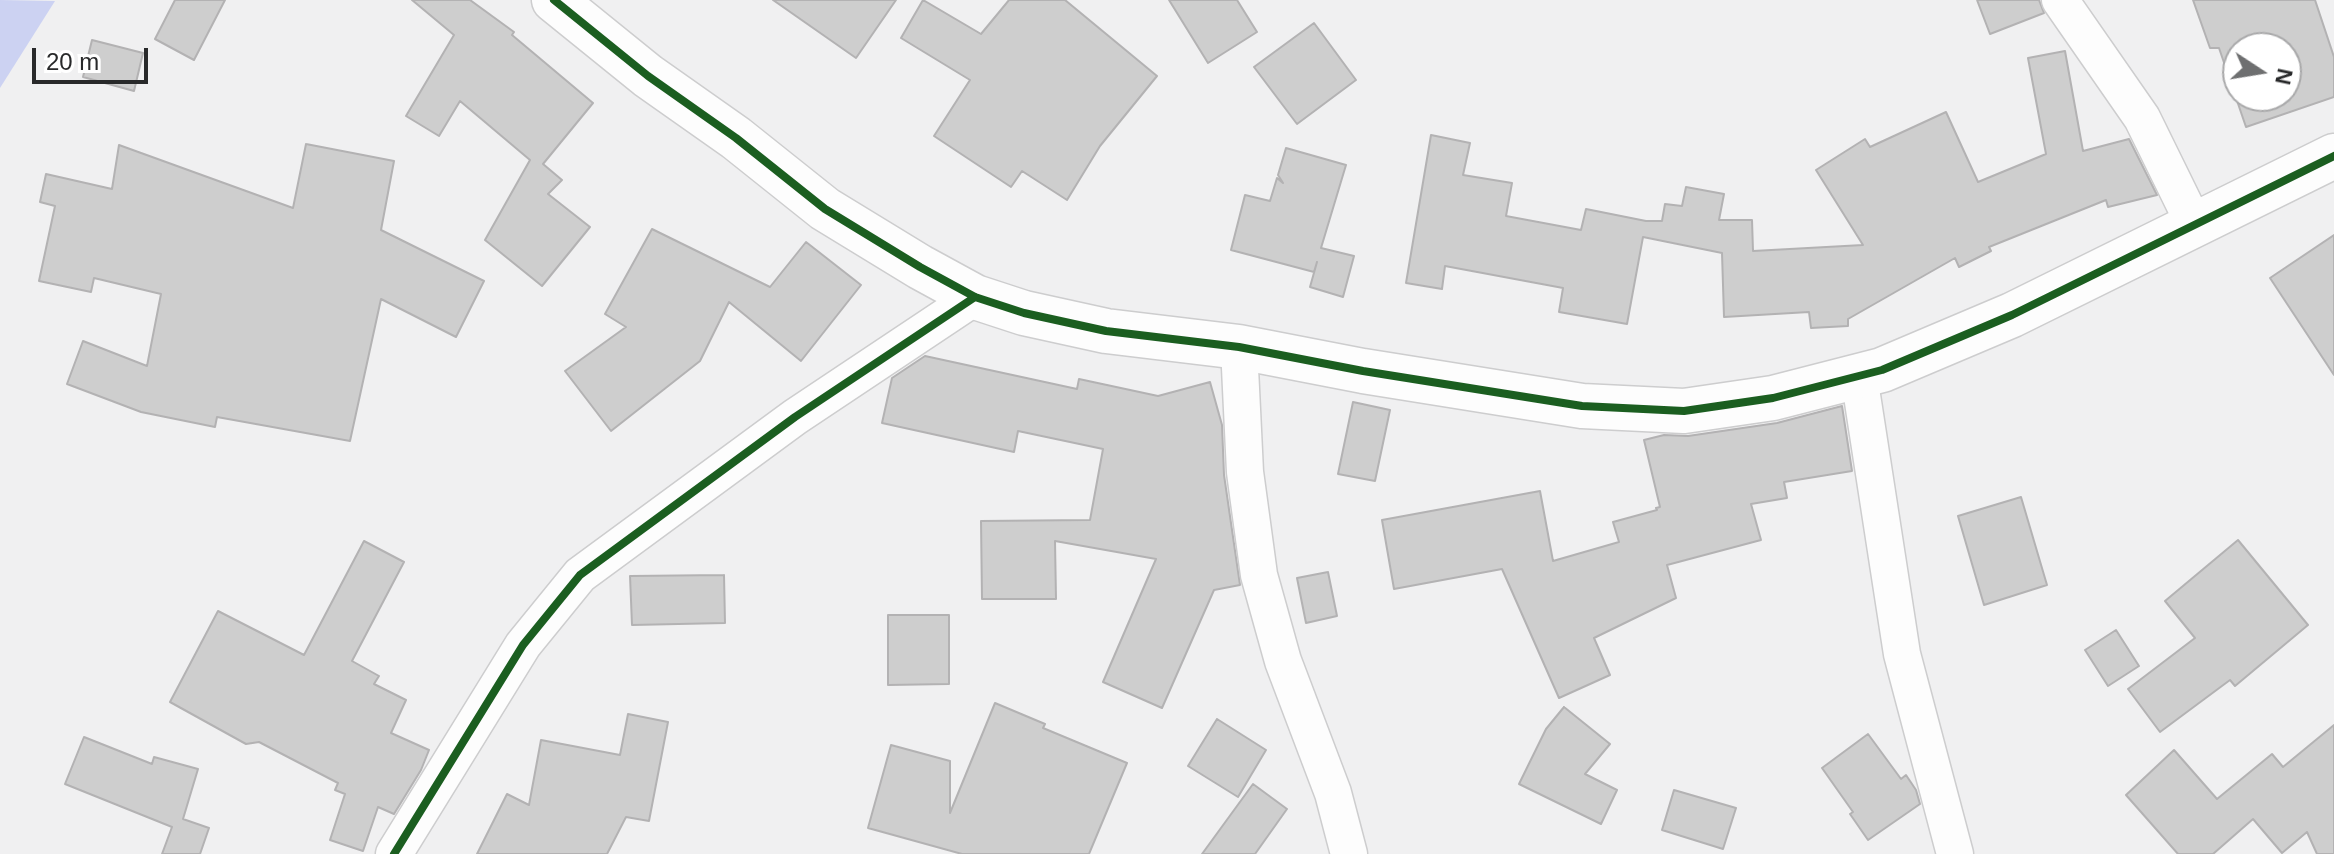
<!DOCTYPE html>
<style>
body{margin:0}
#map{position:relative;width:2334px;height:854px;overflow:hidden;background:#f0f0f1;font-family:Arial,sans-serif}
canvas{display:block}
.north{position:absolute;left:2222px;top:32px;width:80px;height:80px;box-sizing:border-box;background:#fff;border:2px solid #a9a9aa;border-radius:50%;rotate:102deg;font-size:22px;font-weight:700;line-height:32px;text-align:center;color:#28292a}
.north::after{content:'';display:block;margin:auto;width:28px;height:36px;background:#6e6f70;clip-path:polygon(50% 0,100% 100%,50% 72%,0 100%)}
.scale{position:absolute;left:32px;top:48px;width:116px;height:36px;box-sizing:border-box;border:4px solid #28292a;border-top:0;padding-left:10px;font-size:24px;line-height:28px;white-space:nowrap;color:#28292a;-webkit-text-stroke:6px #fff;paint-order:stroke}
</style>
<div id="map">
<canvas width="2334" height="854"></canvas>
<div class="north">N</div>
<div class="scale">20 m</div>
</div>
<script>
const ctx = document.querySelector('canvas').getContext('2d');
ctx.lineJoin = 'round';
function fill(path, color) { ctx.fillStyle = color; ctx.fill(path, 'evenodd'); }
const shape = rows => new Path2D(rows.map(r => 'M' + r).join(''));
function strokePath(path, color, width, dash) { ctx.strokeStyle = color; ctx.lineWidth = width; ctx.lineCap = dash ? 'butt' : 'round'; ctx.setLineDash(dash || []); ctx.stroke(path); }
fill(shape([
 [0,0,55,1,0,88]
]), '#ccd2f2');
const building = shape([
 [175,0,225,0,194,60,155,39,175,0],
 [412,0,470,0,514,32,512,35,593,103,543,164,562,180,548,194,590,227,542,286,485,240,530,160,460,101,439,136,406,116,454,35,412,0],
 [773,0,896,0,856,58,773,0],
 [923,0,981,34,1009,0,1065,0,1157,76,1100,146,1067,200,1022,171,1011,187,934,136,970,80,901,38,923,0],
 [1169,0,1237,0,1257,32,1208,63,1169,0],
 [1977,0,2039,0,2044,13,1990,34,1977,0],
 [2193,0,2315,0,2334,57,2334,97,2246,127,2219,48,2210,48,2193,0],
 [2238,48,2286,48,2286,96,2238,96,2238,48],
 [1314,23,1356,80,1297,124,1254,67,1314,23],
 [92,40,143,53,134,91,83,77,92,40],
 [2065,51,2083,151,2129,139,2157,195,2108,207,2106,200,1989,247,1991,251,1959,267,1955,258,1848,319,1848,326,1811,328,1809,312,1724,317,1722,253,1643,237,1627,324,1559,312,1563,288,1445,266,1442,289,1406,283,1431,135,1470,143,1463,175,1512,183,1506,216,1581,230,1586,209,1646,221,1662,221,1665,204,1682,206,1686,187,1724,194,1719,220,1752,220,1753,251,1863,245,1816,170,1865,139,1870,147,1946,112,1978,182,2046,154,2028,58,2065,51],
 [306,144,394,161,381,230,484,281,456,337,381,299,350,441,217,417,215,427,141,412,67,384,83,341,147,366,161,294,94,278,91,292,39,281,55,206,40,202,46,174,112,189,119,145,293,208,306,144],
 [1286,148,1346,165,1321,248,1354,256,1343,297,1310,287,1317,262,1314,272,1231,250,1245,195,1270,201,1277,178,1283,183,1278,175,1286,148],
 [652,229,770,287,806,242,861,285,801,361,729,302,700,361,611,431,565,371,626,327,605,314,652,229],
 [2334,235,2334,375,2270,278,2334,235],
 [925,356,1077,389,1079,379,1158,396,1210,382,1222,425,1224,475,1240,585,1214,590,1162,708,1103,682,1156,559,1055,541,1056,599,982,599,981,521,1090,520,1103,449,1018,431,1014,452,882,423,892,378,925,356],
 [1353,402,1390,410,1375,481,1338,474,1353,402],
 [1842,406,1852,471,1784,482,1787,498,1751,504,1761,540,1667,565,1676,598,1594,638,1610,675,1559,698,1502,569,1394,589,1382,520,1540,491,1553,561,1619,542,1613,522,1657,510,1656,508,1660,507,1644,440,1664,435,1688,436,1777,423,1842,406],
 [2021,497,2047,585,1984,605,1958,516,2021,497],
 [2238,540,2308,625,2235,686,2230,680,2160,732,2128,689,2195,638,2165,601,2238,540],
 [364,541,404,562,352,661,379,676,374,684,406,700,391,733,429,750,421,770,394,814,378,807,363,851,330,840,345,794,335,790,338,783,259,742,246,744,170,702,218,611,304,655,364,541],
 [1328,572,1337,616,1306,623,1297,578,1328,572],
 [724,575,725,623,632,625,630,576,724,575],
 [888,615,949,615,949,684,888,685,888,615],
 [2116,630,2139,666,2108,686,2085,650,2116,630],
 [995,703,1045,724,1043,728,1127,763,1089,854,962,854,868,828,891,745,950,761,950,813,995,703],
 [1564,707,1610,744,1585,774,1617,790,1601,824,1519,784,1546,729,1564,707],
 [628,714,668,722,649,821,626,817,607,854,477,854,507,794,529,805,541,740,620,755,628,714],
 [1217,719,1266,750,1238,797,1188,766,1217,719],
 [2334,725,2334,854,2317,854,2307,832,2282,853,2253,819,2213,854,2178,854,2126,795,2174,750,2217,799,2272,754,2283,767,2334,725],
 [1868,734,1901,779,1906,775,1916,790,1920,804,1868,840,1850,814,1853,812,1822,768,1868,734],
 [84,737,152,764,154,757,198,769,183,819,209,828,200,854,162,854,172,827,65,784,84,737],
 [1253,784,1287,809,1255,854,1202,854,1253,784],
 [1674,790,1736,808,1723,849,1662,830,1674,790]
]);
fill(building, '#cecece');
strokePath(building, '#b3b2b3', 2);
const street = shape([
 [2060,0,2142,118,2195,226],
 [1239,347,1245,472,1259,575,1283,661,1333,793,1349,854],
 [1859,376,1902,654,1955,854],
 [394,854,523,645,580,575,795,417,975,297]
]);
const secondary = shape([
 [554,0,648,76,736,138,825,209,920,267,975,297,1024,313,1106,331,1239,347,1363,371,1582,406,1684,411,1773,398,1882,370,2012,315,2334,156]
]);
strokePath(street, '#cdcdce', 39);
strokePath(secondary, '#cdcdce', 47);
strokePath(street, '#fdfdfd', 36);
strokePath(secondary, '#fdfdfd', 44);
strokePath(shape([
 [554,0,648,76,736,138,825,209,920,267,975,297,1024,313,1106,331,1239,347,1363,371,1582,406,1684,411,1773,398,1882,370,2012,315,2334,156],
 [394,854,523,645,580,575,795,417,975,297]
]), '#1b5e20', 8);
</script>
